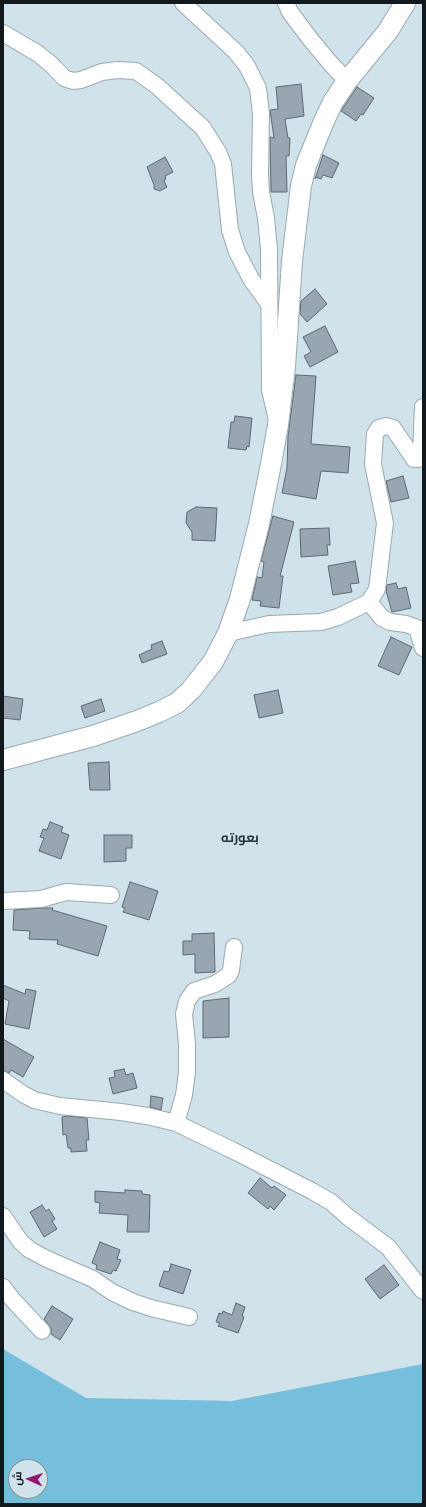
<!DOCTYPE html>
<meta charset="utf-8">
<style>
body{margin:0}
#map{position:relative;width:426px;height:1507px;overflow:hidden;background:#d0e2ea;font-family:"PT Sans Narrow",Cairo,sans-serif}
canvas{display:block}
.frame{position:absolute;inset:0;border:4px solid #12191c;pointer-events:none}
.north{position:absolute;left:8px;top:1459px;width:40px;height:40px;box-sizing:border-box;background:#d0e2ea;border:1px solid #849298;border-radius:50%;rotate:273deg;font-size:11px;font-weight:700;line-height:16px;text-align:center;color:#12191c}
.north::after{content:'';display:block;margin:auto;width:14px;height:18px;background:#931873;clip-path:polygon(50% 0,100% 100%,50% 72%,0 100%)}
</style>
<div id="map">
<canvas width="426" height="1507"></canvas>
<div class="frame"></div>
<div class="north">ش</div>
</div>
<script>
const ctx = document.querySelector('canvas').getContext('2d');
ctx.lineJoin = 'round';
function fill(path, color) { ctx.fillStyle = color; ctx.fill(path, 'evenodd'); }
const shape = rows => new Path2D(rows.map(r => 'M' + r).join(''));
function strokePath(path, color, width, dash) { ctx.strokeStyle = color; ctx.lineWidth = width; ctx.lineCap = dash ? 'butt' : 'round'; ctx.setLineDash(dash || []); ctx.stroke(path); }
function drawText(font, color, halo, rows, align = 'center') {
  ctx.font = font + ' "PT Sans Narrow",Cairo,sans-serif'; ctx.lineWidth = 3.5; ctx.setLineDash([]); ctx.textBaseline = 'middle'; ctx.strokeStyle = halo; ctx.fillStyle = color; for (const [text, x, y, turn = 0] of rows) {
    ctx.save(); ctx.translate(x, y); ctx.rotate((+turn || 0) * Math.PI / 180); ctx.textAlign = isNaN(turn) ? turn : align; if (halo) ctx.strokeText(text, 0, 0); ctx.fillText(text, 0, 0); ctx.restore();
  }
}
fill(shape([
 [3,1349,86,1398,232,1401,423,1364,423,1504,3,1504],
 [16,1467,40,1467,40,1491,16,1491]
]), '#75bedc');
const building = shape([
 [301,84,304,116,285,119,288,138,290,138,289,156,286,156,287,192,271,192,270,137,274,138,270,110,278,109,276,87,301,84],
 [357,87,374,98,363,115,361,114,356,121,341,111,357,87],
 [323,155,339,163,332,178,323,175,321,179,316,177,315,179,323,155],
 [165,157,173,172,165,176,166,179,164,181,167,187,160,191,154,189,154,185,147,167,165,157],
 [315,289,327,304,307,322,300,314,301,301,315,289],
 [325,326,338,352,310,367,304,356,311,352,303,337,325,326],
 [296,375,316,376,311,444,350,447,348,473,321,471,316,499,282,493,287,468,288,436,296,375],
 [235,416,252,418,249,447,247,446,246,450,228,448,231,422,234,422,235,416],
 [403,476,409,498,391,502,386,481,403,476],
 [196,507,217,508,215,541,192,540,192,532,186,523,187,512,196,507],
 [273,516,294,522,280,576,283,576,279,608,260,606,261,601,252,600,257,577,262,578,264,562,261,561,273,516],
 [329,528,330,545,327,545,328,555,301,557,300,529,329,528],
 [355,561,359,583,350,584,352,592,333,595,328,566,355,561],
 [396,583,398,589,406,587,411,608,392,612,386,591,387,585,396,583],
 [391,637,412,647,399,675,378,666,391,637],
 [162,641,167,654,142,663,139,655,152,649,151,645,162,641],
 [278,690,283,713,259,718,254,695,278,690],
 [3,696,23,699,20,720,3,718,3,696],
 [101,699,105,711,85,718,81,706,101,699],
 [109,762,110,790,90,790,88,763,109,762],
 [50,822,63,827,61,832,69,835,61,859,39,851,44,838,40,837,43,829,47,830,50,822],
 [104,835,132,835,132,848,126,848,126,861,104,862,104,835],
 [130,882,158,891,149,920,123,912,125,908,122,907,130,882],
 [42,908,53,908,52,910,107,926,98,956,57,944,58,940,29,939,30,931,13,930,14,910,42,908],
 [214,933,215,972,195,973,195,954,183,955,183,941,192,941,192,934,214,933],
 [3,985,25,994,26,989,36,991,29,1029,5,1024,9,1001,3,998,3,985],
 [229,998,229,1037,203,1038,203,1001,229,998],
 [3,1039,34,1057,23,1077,11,1070,9,1073,3,1071,3,1039],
 [124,1069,126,1075,133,1073,137,1088,113,1094,109,1078,115,1077,114,1071,124,1069],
 [151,1096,163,1098,161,1110,150,1107,151,1096],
 [68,1116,87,1118,89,1140,86,1140,87,1151,71,1152,71,1148,68,1148,66,1134,63,1135,62,1117,68,1116],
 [260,1178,272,1188,274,1186,286,1195,274,1210,270,1206,268,1209,248,1193,260,1178],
 [125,1190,142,1191,142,1194,150,1195,149,1232,127,1232,128,1215,99,1213,100,1203,95,1202,95,1191,125,1193,125,1190],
 [42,1205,46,1211,49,1209,55,1219,52,1221,57,1229,44,1237,30,1212,42,1205],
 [100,1242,120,1250,117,1259,121,1260,116,1271,113,1270,111,1274,96,1269,97,1265,92,1263,100,1242],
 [171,1264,191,1270,183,1294,159,1286,164,1271,169,1272,171,1264],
 [384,1265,399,1285,380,1299,365,1279,384,1265],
 [236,1303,245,1307,242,1316,244,1317,238,1333,218,1326,220,1323,216,1322,219,1313,222,1314,223,1311,232,1315,236,1303],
 [52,1306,73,1319,60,1340,51,1334,51,1328,44,1319,52,1306]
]);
fill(building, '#99a5b1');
strokePath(building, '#5d6873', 1);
const minor = shape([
 [183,3,236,52,247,66,258,88,261,114,260,174,261,192,266,218,269,249,270,390,276,416],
 [286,3,290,12,311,40,331,64,347,81],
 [3,33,37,53,52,65,64,78,73,81,81,80,102,72,118,70,136,71,157,86,203,128,218,152,223,164,230,230,237,252,251,279,269,304],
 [369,602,382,618,390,622,406,624,417,628,423,648],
 [228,633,269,624,321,622,338,617,369,602,377,589,385,523,373,464,375,434,379,428,386,426,393,428,412,456,414,459,418,459,420,456,421,453,423,407],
 [3,901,41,899,66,892,111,895],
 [3,1080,23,1094,34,1100,60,1106,121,1112,147,1116,176,1123,232,1150,312,1191,331,1202,348,1217,388,1247,423,1291],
 [176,1123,184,1095,187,1072,187,1044,184,1014,187,1001,194,991,215,984,229,975,231,970,234,947],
 [3,1216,20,1241,30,1250,47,1259,93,1279,112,1292,133,1302,151,1308,189,1317],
 [3,1287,12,1299,42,1331]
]);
const major = shape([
 [3,760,93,736,137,721,159,712,177,703,191,690,213,662,228,633,240,599,259,524,271,464,278,425,285,367,292,261,301,186,306,165,324,121,333,102,347,81,388,31,405,3]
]);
strokePath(minor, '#98a9b1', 18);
strokePath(major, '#98a9b1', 22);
strokePath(minor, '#fff', 16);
strokePath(major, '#fff', 20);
drawText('bold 13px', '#26353b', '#d0e2ea', [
 ["بعورته",240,838]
]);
</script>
